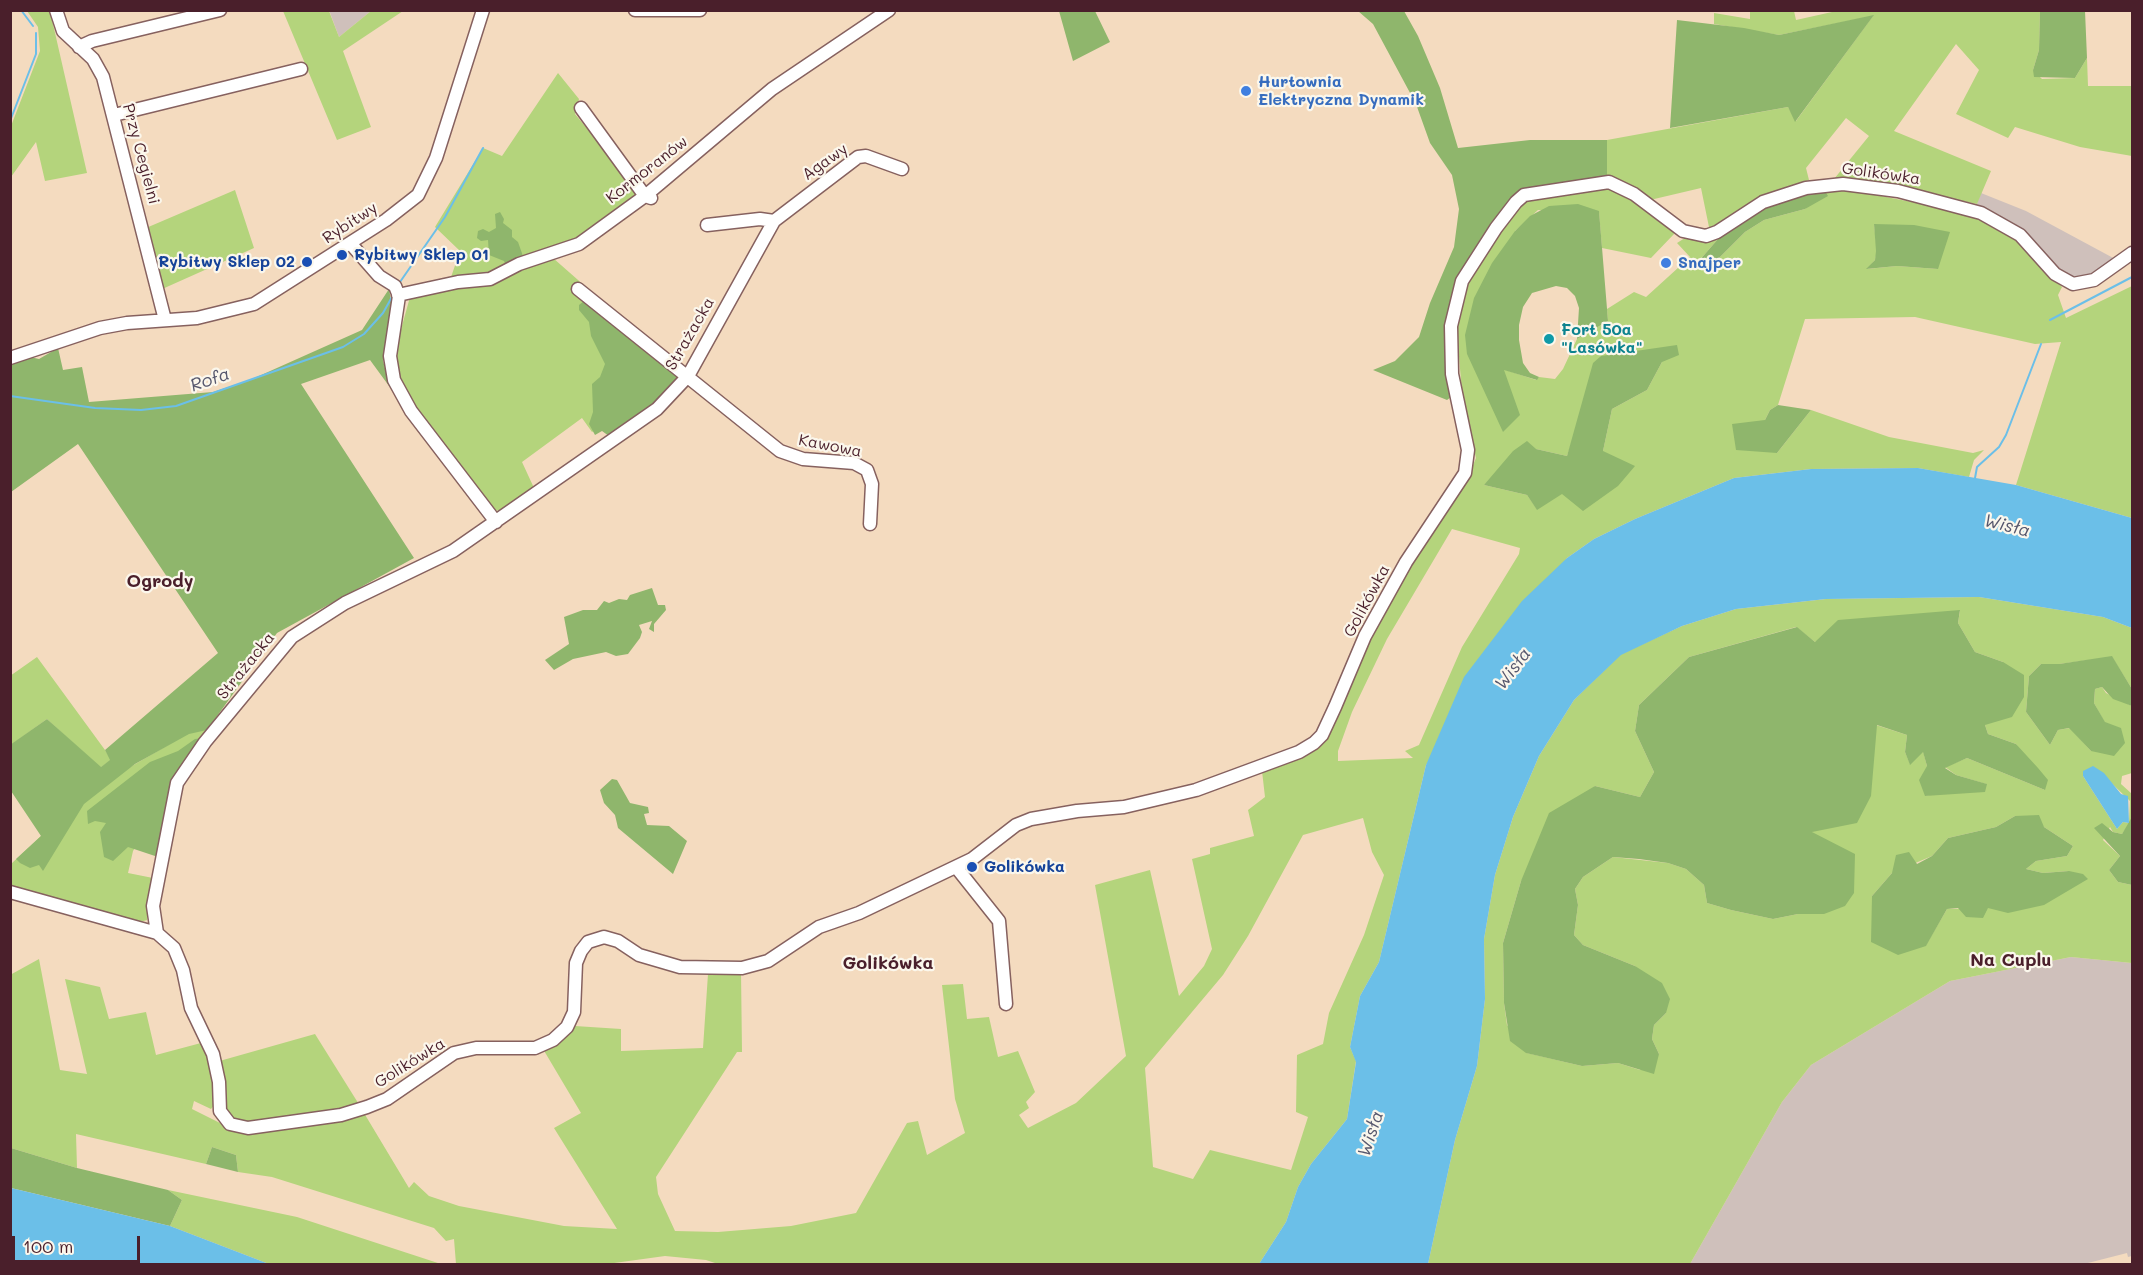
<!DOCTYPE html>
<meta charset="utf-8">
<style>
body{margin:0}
#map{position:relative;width:2143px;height:1275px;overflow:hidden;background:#f4dbbf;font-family:Mali,sans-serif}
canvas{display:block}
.frame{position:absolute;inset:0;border:12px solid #4a1f2b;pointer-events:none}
.scale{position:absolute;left:12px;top:1236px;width:128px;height:27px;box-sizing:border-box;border:3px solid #4a1f2b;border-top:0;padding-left:8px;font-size:18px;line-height:21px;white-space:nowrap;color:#4a1f2b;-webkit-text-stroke:4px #fbf7ec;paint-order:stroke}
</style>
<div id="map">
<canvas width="2143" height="1275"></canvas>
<div class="frame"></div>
<div class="scale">100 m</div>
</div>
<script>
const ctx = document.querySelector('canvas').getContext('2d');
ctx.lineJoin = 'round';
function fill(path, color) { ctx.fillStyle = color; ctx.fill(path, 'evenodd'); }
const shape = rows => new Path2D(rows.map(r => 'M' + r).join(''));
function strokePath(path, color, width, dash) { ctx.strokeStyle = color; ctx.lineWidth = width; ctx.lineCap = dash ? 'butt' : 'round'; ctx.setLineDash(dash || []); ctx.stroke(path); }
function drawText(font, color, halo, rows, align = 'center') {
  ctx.font = font + ' Mali,sans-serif'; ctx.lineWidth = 4.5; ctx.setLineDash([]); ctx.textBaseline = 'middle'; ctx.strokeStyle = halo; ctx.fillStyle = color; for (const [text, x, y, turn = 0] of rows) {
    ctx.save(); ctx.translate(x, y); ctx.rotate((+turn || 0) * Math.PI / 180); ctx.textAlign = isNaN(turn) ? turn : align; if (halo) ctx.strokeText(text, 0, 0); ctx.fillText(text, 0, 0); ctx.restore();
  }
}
fill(shape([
 [329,10,371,11,339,37],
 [1981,193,2026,211,2117,260,2086,278,2069,279,1976,206],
 [2071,957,2132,963,2132,1256,2128,1257,2127,1253,2084,1264,1690,1264,1782,1102,1811,1065,1950,981]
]), '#cfc0bb');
fill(shape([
 [1841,10,2040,11,2039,50,2033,70,2042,79,2075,78,2087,58,2088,86,2132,86,2132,156,2080,147,2015,127,2008,138,1956,114,1979,70,1956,44,1894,131,1991,171,1977,204,1864,180,1834,179,1869,136,1846,118,1806,168,1809,180,1768,195,1710,232,1701,188,1650,200,1607,178,1607,140,1788,107,1796,121,1873,16,1779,35,1714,24,1714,13,1750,19,1750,11,1794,11,1796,20],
 [27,11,50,11,87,173,45,181,36,142,11,177,11,126,40,51,38,27],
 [283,11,329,11,339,37,371,11,403,11,343,51,371,127,337,140],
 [558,73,579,99,575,114,613,160,636,196,590,233,501,272,450,280,460,251,435,227,483,148,502,156],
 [1612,188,1629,194,1673,228,1674,234,1651,258,1602,248,1599,212,1538,210,1515,231,1503,369,1536,380,1539,377,1555,379,1563,369,1577,339,1608,321,1607,309,1634,292,1646,297,1690,257,1677,243,1688,236,1710,240,1718,239,1698,262,1709,268,1745,232,1764,220,1805,209,1825,191,1850,190,1953,210,1978,217,2020,242,2062,287,2058,295,2066,318,2132,286,2132,518,2016,485,2061,342,2035,344,1915,317,1805,319,1778,405,1770,410,1765,420,1777,453,1811,410,1889,437,1973,453,1984,450,1974,460,1969,477,1918,468,1811,469,1734,478,1635,519,1594,539,1567,558,1426,765,1379,962,1360,996,1350,1047,1356,1061,1347,1119,1311,1164,1298,1187,1286,1222,1259,1264,718,1264,706,1260,665,1256,607,1264,456,1264,454,1239,446,1241,434,1228,272,1177,238,1172,236,1155,212,1147,206,1164,76,1134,77,1168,11,1148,10,975,39,959,60,1070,87,1074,65,979,100,987,109,1019,146,1012,156,1055,201,1043,212,1067,215,1104,211,1109,194,1101,192,1109,242,1134,336,1120,364,1113,409,1188,414,1182,429,1196,459,1206,564,1226,617,1229,554,1128,581,1113,543,1049,558,1041,575,1026,621,1029,621,1051,703,1048,708,974,741,972,742,1052,737,1052,656,1177,658,1194,675,1231,718,1232,791,1226,856,1213,907,1123,918,1121,927,1155,965,1133,955,1099,942,985,963,984,967,1019,989,1017,998,1057,1018,1051,1035,1092,1026,1102,1029,1108,1019,1115,1028,1128,1076,1103,1126,1056,1095,885,1150,870,1179,996,1204,966,1212,949,1192,859,1210,854,1210,848,1254,836,1248,810,1265,797,1262,771,1301,758,1325,741,1365,645,1407,570,1471,470,1476,458,1463,404,1457,333,1457,320,1469,278,1521,204,1529,199],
 [1874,224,1938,269,1897,266,1867,269,1875,260,1877,251],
 [1601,356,1662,362,1647,390,1612,409,1603,451,1537,509,1527,495,1484,485,1536,449,1567,456],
 [1452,529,1520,548,1519,554,1462,647,1419,745,1405,751,1413,758,1338,761,1338,751,1352,712,1387,639],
 [1363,818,1372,852,1384,875,1364,935,1329,1013,1323,1044,1297,1055,1296,1112,1308,1117,1291,1170,1210,1150,1193,1179,1153,1167,1145,1068,1223,975,1248,936,1303,835],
 [235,190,254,248,160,290,146,228],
 [553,258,685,374,592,432,582,418,522,462,534,488,502,512,490,508,420,415,396,370,395,351,410,297,517,270],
 [1979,597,2103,617,2132,628,2132,689,2112,657,2059,664,2041,664,2029,676,2026,712,2050,745,2058,730,2070,728,2091,751,2105,723,2094,703,2095,689,2102,687,2106,693,2132,706,2132,773,2122,776,2121,784,2132,794,2132,820,2122,834,2113,832,2110,827,2103,840,2120,856,2109,870,2118,882,2132,885,2132,963,2071,957,1950,981,1811,1065,1782,1102,1690,1264,1428,1264,1455,1140,1477,1066,1485,999,1484,939,1495,875,1513,817,1539,756,1574,700,1621,654,1682,626,1736,609,1826,599],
 [1960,611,1958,623,1975,652,2003,662,1985,725,1988,734,2016,744,2045,790,1967,758,1945,767,1956,775,1986,784,1925,796,1927,766,1923,751,1910,764,1905,752,1907,735,1876,725,1812,832,1824,914,1798,914,1773,919,1731,910,1707,903,1704,885,1686,869,1668,863,1613,857,1583,877,1575,889,1578,905,1574,935,1583,945,1635,966,1666,1013,1654,1025,1652,1039,1659,1054,1640,1070,1618,1063,1582,1066,1527,1053,1507,1025,1504,1003,1503,943,1521,881,1595,786,1640,797,1654,772,1635,731,1639,705,1689,657,1796,627,1815,642],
 [2099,771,2130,801,2129,823,2123,822,2117,829,2083,776],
 [2015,816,2044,827,2073,846,2067,856,2036,861,2026,869,2043,873,2069,871,1988,908,1947,909,1926,945,1872,896,1892,873,1932,856,1948,838,1996,827],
 [37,657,105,750,111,760,100,768,47,719,11,745,10,676],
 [218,716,133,851,128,873,153,878,147,906,147,920,140,922,11,886,11,864,41,836,125,770],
 [315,1034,360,1106,341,1111,243,1124,227,1116,216,1062],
 [168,1190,297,1217,441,1264,269,1264,170,1226,182,1200]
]), '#b4d47c');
fill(shape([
 [1059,11,1095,11,1110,42,1073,61],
 [1358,11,1404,11,1418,36,1440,88,1458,148,1530,140,1607,140,1607,178,1516,197,1506,205,1470,258,1458,279,1451,397,1447,400,1373,370,1395,361,1419,337,1430,303,1454,247,1459,209,1452,175,1430,143,1416,104,1373,24],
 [2040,11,2085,11,2087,58,2075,78,2034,77,2033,70,2039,50],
 [1874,15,1795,122,1788,107,1670,128,1677,20,1744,28,1779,35],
 [1825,191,1828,196,1805,209,1764,220,1745,232,1709,268,1698,262,1718,239,1763,208,1805,194],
 [1578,204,1599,211,1608,321,1577,339,1579,308,1575,296,1567,288,1556,286,1532,293,1523,307,1519,325,1519,340,1523,363,1530,373,1539,377,1537,380,1504,370,1520,415,1503,432,1467,354,1465,335,1474,298,1492,263,1515,231,1530,216,1549,206],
 [500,212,504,219,503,223,512,230,512,237,518,242,524,259,506,266,504,261,489,255,488,240,481,241,477,238,478,231,483,229,489,232,496,228,495,214],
 [1874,224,1914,225,1950,232,1938,269,1897,266,1866,269,1875,260,1876,251],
 [389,289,393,312,383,360,389,386,370,360,301,384,414,558,277,633,207,730,189,734,135,764,84,804,43,871,39,865,30,868,20,863,16,859,41,836,11,791,10,745,47,719,101,767,110,760,105,750,218,653,78,444,11,492,11,363,30,357,39,359,58,348,63,370,82,367,89,402,213,392,250,380,362,330],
 [584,301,680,377,643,416,609,436,602,431,595,435,589,424,593,412,592,384,600,377,605,364,591,336,589,322,579,310,579,305],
 [1677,345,1679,355,1662,362,1647,390,1612,409,1603,451,1635,466,1618,486,1583,511,1562,494,1537,510,1527,495,1484,485,1513,451,1527,441,1536,449,1567,456,1593,363,1601,356],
 [1778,405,1811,410,1777,453,1736,450,1732,424,1765,420,1770,410],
 [652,588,658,605,665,605,666,610,654,624,654,632,649,629,652,621,639,625,642,632,640,638,628,654,616,656,606,652,573,659,554,670,545,660,569,644,564,617,583,610,597,610,604,601,609,603,619,599,627,600,630,595],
 [1960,610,1958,623,1975,652,2003,662,2024,675,2024,697,2012,717,1985,725,1988,734,2016,744,2038,768,2048,780,2045,790,1967,758,1945,768,1956,775,1987,784,1985,792,1925,796,1919,780,1927,766,1923,752,1910,765,1905,752,1907,735,1877,725,1871,796,1857,823,1812,832,1855,854,1854,893,1845,906,1824,914,1798,914,1773,919,1731,910,1707,903,1704,885,1686,869,1668,863,1639,859,1613,857,1583,877,1575,889,1578,905,1574,935,1583,945,1635,966,1662,983,1670,999,1666,1013,1654,1025,1652,1039,1659,1054,1654,1074,1618,1063,1582,1066,1526,1053,1510,1041,1504,1003,1503,943,1521,881,1549,813,1595,786,1640,797,1654,772,1635,731,1639,705,1689,657,1797,627,1815,642,1838,620],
 [2112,656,2132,689,2132,706,2113,699,2102,687,2095,689,2094,703,2105,722,2121,728,2125,743,2114,756,2091,751,2069,728,2058,730,2050,745,2026,712,2029,676,2041,664,2059,664],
 [202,738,173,781,158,857,128,847,113,861,104,857,100,832,106,823,95,821,88,824,87,811,150,762,178,751,195,739],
 [612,779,617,780,630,803,648,807,649,813,644,814,647,825,669,826,687,841,673,874,618,828,615,815,604,803,600,790],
 [2039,815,2044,827,2073,846,2067,856,2036,861,2026,869,2043,873,2069,871,2083,874,2088,879,2044,905,2008,913,1988,908,1983,918,1966,917,1958,908,1947,909,1926,946,1898,955,1871,942,1872,896,1892,873,1896,855,1909,852,1917,864,1932,856,1948,838,1996,827,2015,816],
 [2132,817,2132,885,2118,882,2109,870,2120,856,2094,828,2102,823,2113,832,2122,834],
 [212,1147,236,1155,238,1172,206,1164],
 [11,1148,77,1168,168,1190,182,1200,170,1226,11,1188]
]), '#8fb66c');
fill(shape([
 [1918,468,2016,485,2132,518,2132,628,2103,617,1979,597,1826,599,1736,609,1682,626,1621,655,1574,700,1539,756,1513,817,1495,875,1484,939,1485,999,1477,1066,1455,1140,1428,1264,1259,1264,1286,1222,1298,1187,1311,1164,1347,1119,1356,1062,1350,1047,1360,996,1379,962,1426,765,1464,677,1522,601,1567,558,1594,539,1635,519,1734,478,1811,469],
 [2093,766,2104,773,2121,794,2128,796,2129,823,2123,822,2117,829,2083,776,2083,771],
 [11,1188,170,1226,269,1264,11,1264]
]), '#6bbfe8');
strokePath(shape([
 [21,10,33,26],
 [10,121,36,54,36,33],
 [400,282,445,217,483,148],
 [2050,320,2132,277],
 [10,396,95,408,141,410,176,406,343,347,364,334,383,313,392,297],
 [1975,478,1977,467,1999,447,2006,435,2041,344]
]), '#6bbfe8', 2);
const minor = shape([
 [56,10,63,31,93,59,103,77,165,320],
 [635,10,700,10],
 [79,47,92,41,220,10],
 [581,108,645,196,651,198],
 [114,115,301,69],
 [707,225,760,219,774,221],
 [350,243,379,276,395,286,399,296,390,356,394,380,411,411,496,522],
 [578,289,780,451,803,459,854,463,867,470,872,484,870,524],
 [398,295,458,282,490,279,519,264,579,244,645,196,772,89,889,10],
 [10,358,100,328,127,323,197,318,254,304,386,220,418,195,436,158,483,10],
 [956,867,999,921,1006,1004],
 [10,892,157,933,174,948,183,970,191,1008,213,1054,219,1082,220,1111,230,1124,248,1128,341,1115,367,1107,387,1099,454,1053,476,1048,535,1048,553,1040,567,1027,574,1012,576,963,581,951,588,942,604,937,618,941,639,955,680,967,742,968,768,961,819,927,859,913,972,859,1016,825,1031,819,1077,811,1124,807,1196,790,1299,752,1314,743,1322,735,1335,707,1365,636,1406,562,1465,473,1468,450,1452,374,1451,326,1462,281,1496,228,1516,202,1524,195,1609,182,1634,194,1683,231,1706,236,1717,232,1763,202,1806,188,1843,184,1898,191,1981,213,2020,235,2055,274,2073,284,2094,280,2132,253],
 [157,933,153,906,177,783,205,742,292,637,345,603,453,551,657,409,688,376,774,221,858,157,866,156,902,169]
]);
strokePath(minor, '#86615f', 15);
strokePath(minor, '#fff', 12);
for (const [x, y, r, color] of [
 [1246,91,6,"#3f7fe0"],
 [342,255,6,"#1a4fb4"],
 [307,262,6,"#1a4fb4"],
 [1666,263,6,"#3f7fe0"],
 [1549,339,6,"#0f9aa8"],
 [972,867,6,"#1a4fb4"]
]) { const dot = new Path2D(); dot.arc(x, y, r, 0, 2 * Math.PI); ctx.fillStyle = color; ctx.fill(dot); strokePath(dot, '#fbf7ec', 2); }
drawText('bold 16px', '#366cbe', '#fbf7ec', [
 ["Hurtownia",1258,82],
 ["Elektryczna Dynamik",1258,100],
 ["Snajper",1678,263]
], 'left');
drawText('16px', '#4a1f2b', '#fbf7ec', [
 ["Przy Cegielni",141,154,75],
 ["Agawy",825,162,-35],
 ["Kormoranów",647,170,-38],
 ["Golikówka",1881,174,8],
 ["Rybitwy",350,223,-33],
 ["Strażacka",690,334,-60],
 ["Kawowa",830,446,11],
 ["Golikówka",1367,601,-62],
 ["Strażacka",246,666,-51],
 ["Golikówka",410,1063,-32]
]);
drawText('bold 16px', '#164399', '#fbf7ec', [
 ["Rybitwy Sklep 01",354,255],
 ["Rybitwy Sklep 02",295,262,"right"],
 ["Golikówka",984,867]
], 'left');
drawText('bold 16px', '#0d838f', '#fbf7ec', [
 ["Fort 50a",1561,330],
 ["\"Lasówka\"",1561,348]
], 'left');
drawText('italic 18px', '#56576d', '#fbf7ec', [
 ["Rofa",210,380,-19],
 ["Wisła",2007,526,14],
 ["Wisła",1513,669,-53],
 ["Wisła",1371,1134,-72]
]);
drawText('bold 18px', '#4a1f2b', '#fbf7ec', [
 ["Ogrody",160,581],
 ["Na Cuplu",2011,960],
 ["Golikówka",888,963]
]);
</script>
